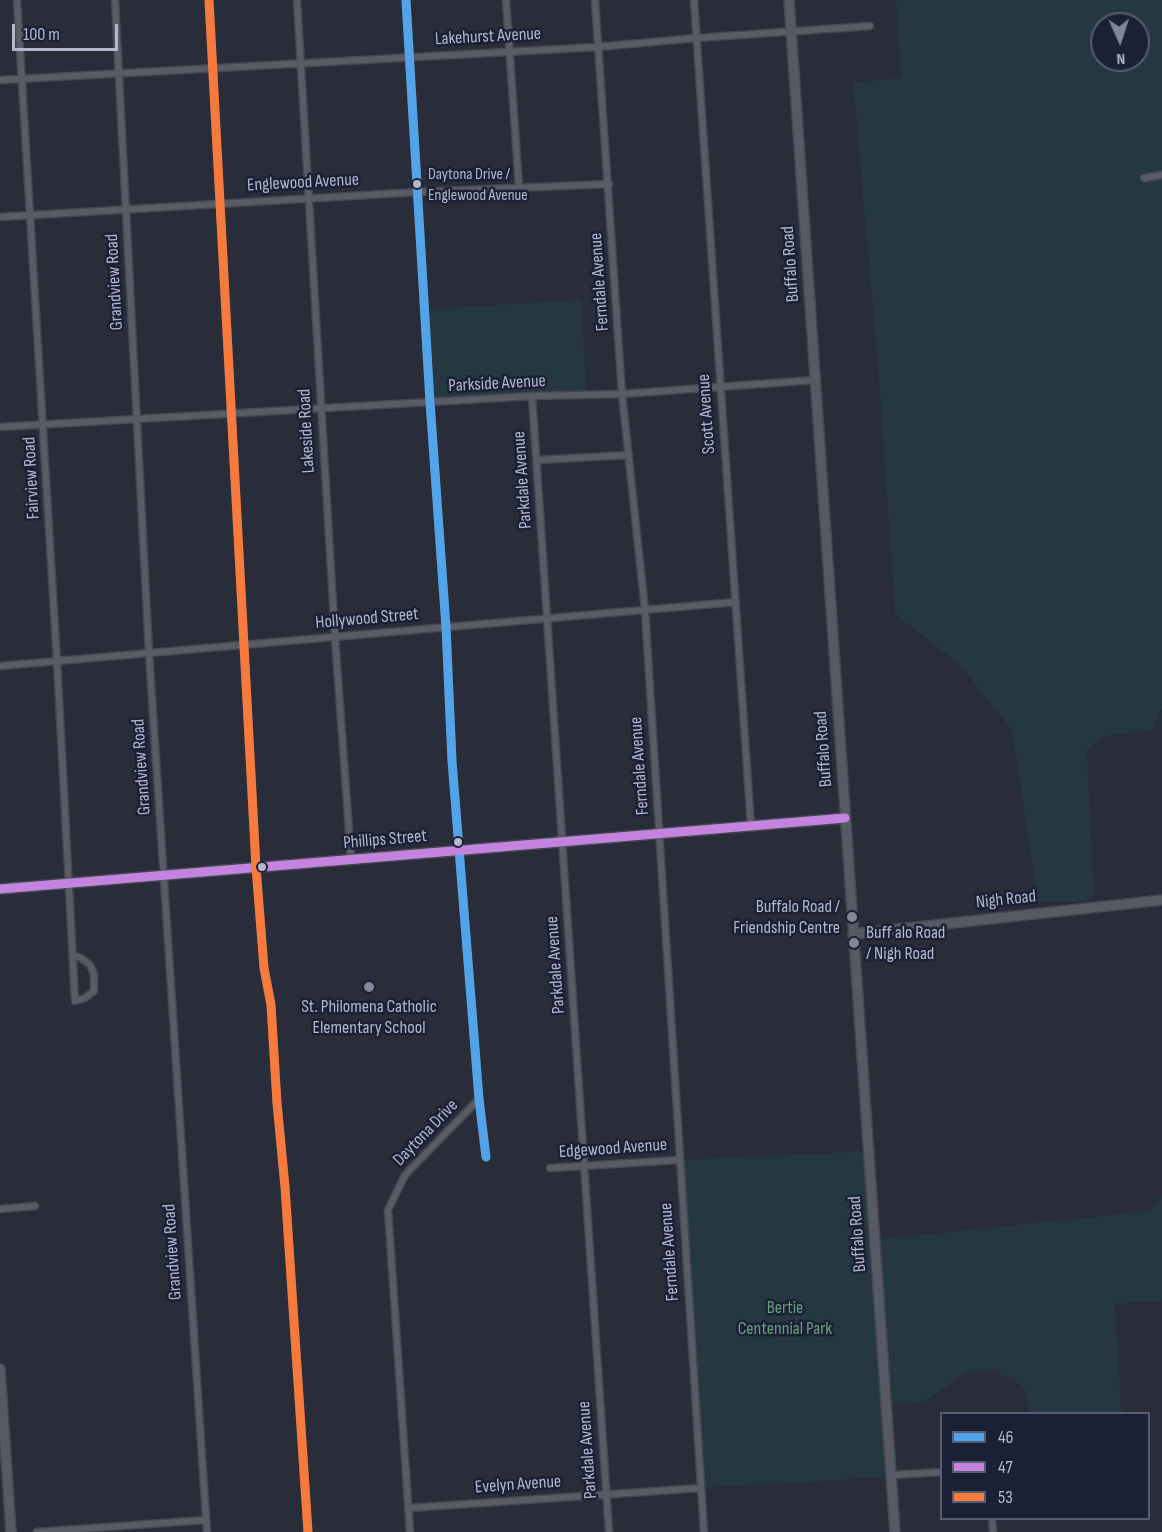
<!DOCTYPE html>
<style>
body{margin:0}
#map{position:relative;width:1162px;height:1532px;overflow:hidden;background:#292c39;font-family:"Sofia Sans Condensed",sans-serif}
canvas{display:block}
.legend{position:absolute;left:940px;top:1412px;width:210px;height:108px;box-sizing:border-box;background:#1b2135;border:2px solid #575d71;margin:0;padding:8px 10px;list-style:none;font-size:18px;color:#b2b7cb}
.legend li{display:flex;align-items:center;gap:12px;height:30px}
.legend b{width:30px;border:2px solid #575d71}
.north{position:absolute;left:1090px;top:12px;width:60px;height:60px;box-sizing:border-box;background:#1b2135;border:2px solid #575d71;border-radius:50%;rotate:177deg;font-size:16px;font-weight:700;line-height:24px;text-align:center;color:#b2b7cb}
.north::after{content:'';display:block;margin:auto;width:21px;height:27px;background:#828698;clip-path:polygon(50% 0,100% 100%,50% 72%,0 100%)}
.scale{position:absolute;left:12px;top:24px;width:106px;height:27px;box-sizing:border-box;border:3px solid #b2b7cb;border-top:0;padding-left:8px;font-size:18px;line-height:21px;white-space:nowrap;color:#b2b7cb;-webkit-text-stroke:4px #1b2135;paint-order:stroke}
</style>
<div id="map">
<canvas width="1162" height="1532"></canvas>
<ul class="legend">
<li><b style="height:8px;background:#53a3e8"></b>46</li>
<li><b style="height:8px;background:#c483df"></b>47</li>
<li><b style="height:8px;background:#f6793e"></b>53</li>
</ul>
<div class="north">N</div>
<div class="scale">100 m</div>
</div>
<script>
const ctx = document.querySelector('canvas').getContext('2d');
ctx.lineJoin = 'round';
function fill(path, color) { ctx.fillStyle = color; ctx.fill(path, 'evenodd'); }
const shape = rows => new Path2D(rows.map(r => 'M' + r).join(''));
function strokePath(path, color, width, dash) { ctx.strokeStyle = color; ctx.lineWidth = width; ctx.lineCap = dash ? 'butt' : 'round'; ctx.setLineDash(dash || []); ctx.stroke(path); }
function drawText(font, color, halo, rows, align = 'center') {
  ctx.font = font + ' "Sofia Sans Condensed",sans-serif'; ctx.lineWidth = 5; ctx.setLineDash([]); ctx.textBaseline = 'middle'; ctx.strokeStyle = halo; ctx.fillStyle = color; for (const [text, x, y, turn = 0] of rows) {
    ctx.save(); ctx.translate(x, y); ctx.rotate((+turn || 0) * Math.PI / 180); ctx.textAlign = isNaN(turn) ? turn : align; if (halo) ctx.strokeText(text, 0, 0); ctx.fillText(text, 0, 0); ctx.restore();
  }
}
fill(shape([
 [896,0,1162,0,1162,709,1151,730,1105,736,1087,750,1094,895,1086,902,1038,903,1012,730,958,663,895,614,879,379,853,82,901,78],
 [1102,24,1138,24,1138,60,1102,60],
 [582,300,586,395,430,402,424,309],
 [869,1151,891,1477,701,1488,680,1160],
 [1162,1195,1162,1301,1115,1304,1121,1407,1123,1413,1029,1413,1026,1390,1019,1383,992,1371,965,1373,924,1402,892,1405,880,1239,1150,1211]
]), '#253740');
const street = shape([
 [17,0,57,661,75,1001,85,998,94,991,94,974,90,965,81,958,73,955],
 [115,0,149,653,207,1532],
 [209,0,256,867,264,968,271,1005,277,1103,285,1187,308,1532],
 [297,0,335,637,351,859],
 [406,0,430,402,446,627,452,761,479,1099,486,1157],
 [506,0,519,187],
 [595,0,622,394,645,610,704,1532],
 [694,0,751,826],
 [0,80,597,47,697,38,870,26],
 [1144,178,1162,175],
 [0,217,418,192,609,184],
 [532,396,609,1532],
 [0,427,532,396,622,394,815,380],
 [537,460,629,455],
 [0,666,736,602],
 [550,1168,679,1160],
 [0,1209,35,1206],
 [892,1475,942,1472],
 [409,1508,701,1488],
 [992,1518,993,1532],
 [37,1532,206,1520],
 [410,1532,388,1210,405,1175,479,1099]
]);
const secondary = shape([
 [789,0,895,1532],
 [0,889,845,818],
 [853,934,1162,900],
 [0,1369,11,1532]
]);
strokePath(street, '#444750', 9);
strokePath(secondary, '#444750', 12);
strokePath(street, '#595c67', 6);
strokePath(secondary, '#575a65', 9);
strokePath(shape([
 [406,0,430,402,446,627,452,761,479,1099,486,1157]
]), '#53a3e8', 9);
strokePath(shape([
 [0,889,845,818]
]), '#c483df', 9);
strokePath(shape([
 [209,0,256,867,264,968,271,1005,277,1103,285,1187,308,1532]
]), '#f6793e', 9);
for (const [x, y, r, color] of [
 [417,184,5,"#b2b7cb"],
 [458,842,5,"#b2b7cb"],
 [262,867,5,"#b2b7cb"],
 [852,917,6,"#828698"],
 [854,943,6,"#828698"],
 [369,987,6,"#828698"]
]) { const dot = new Path2D(); dot.arc(x, y, r, 0, 2 * Math.PI); ctx.fillStyle = color; ctx.fill(dot); strokePath(dot, '#1b2135', 2); }
drawText('16px', '#b2b7cb', '#1b2135', [
 ["Daytona Drive /",428,175],
 ["Englewood Avenue",428,196]
], 'left');
drawText('18px', '#b2b7cb', '#1b2135', [
 ["Lakehurst Avenue",488,37,-3],
 ["Englewood Avenue",303,183,-3],
 ["Buffalo Road",791,264,-94],
 ["Grandview Road",115,282,-93],
 ["Ferndale Avenue",600,282,-94],
 ["Parkside Avenue",497,384,-3],
 ["Scott Avenue",707,414,-94],
 ["Lakeside Road",307,431,-93],
 ["Fairview Road",32,478,-93],
 ["Parkdale Avenue",523,480,-94],
 ["Hollywood Street",367,619,-5],
 ["Buffalo Road",824,749,-94],
 ["Ferndale Avenue",640,766,-94],
 ["Grandview Road",142,767,-94],
 ["Phillips Street",385,840,-5],
 ["Nigh Road",1006,900,-6],
 ["Parkdale Avenue",556,965,-94],
 ["Daytona Drive",426,1133,-46],
 ["Edgewood Avenue",613,1149,-4],
 ["Buffalo Road",858,1234,-94],
 ["Grandview Road",173,1252,-94],
 ["Ferndale Avenue",670,1252,-94],
 ["Parkdale Avenue",588,1450,-94],
 ["Evelyn Avenue",518,1485,-4]
]);
drawText('18px', '#b2b7cb', '#1b2135', [
 ["Buffalo Road /",840,907],
 ["Friendship Centre",840,928],
 ["Buff alo Road",866,933,"left"],
 ["/ Nigh Road",866,954,"left"],
 ["St. Philomena Catholic",369,1007,"center"],
 ["Elementary School",369,1028,"center"]
], 'right');
drawText('18px', '#679e7c', '#1b2135', [
 ["Bertie",785,1308],
 ["Centennial Park",785,1329]
]);
</script>
